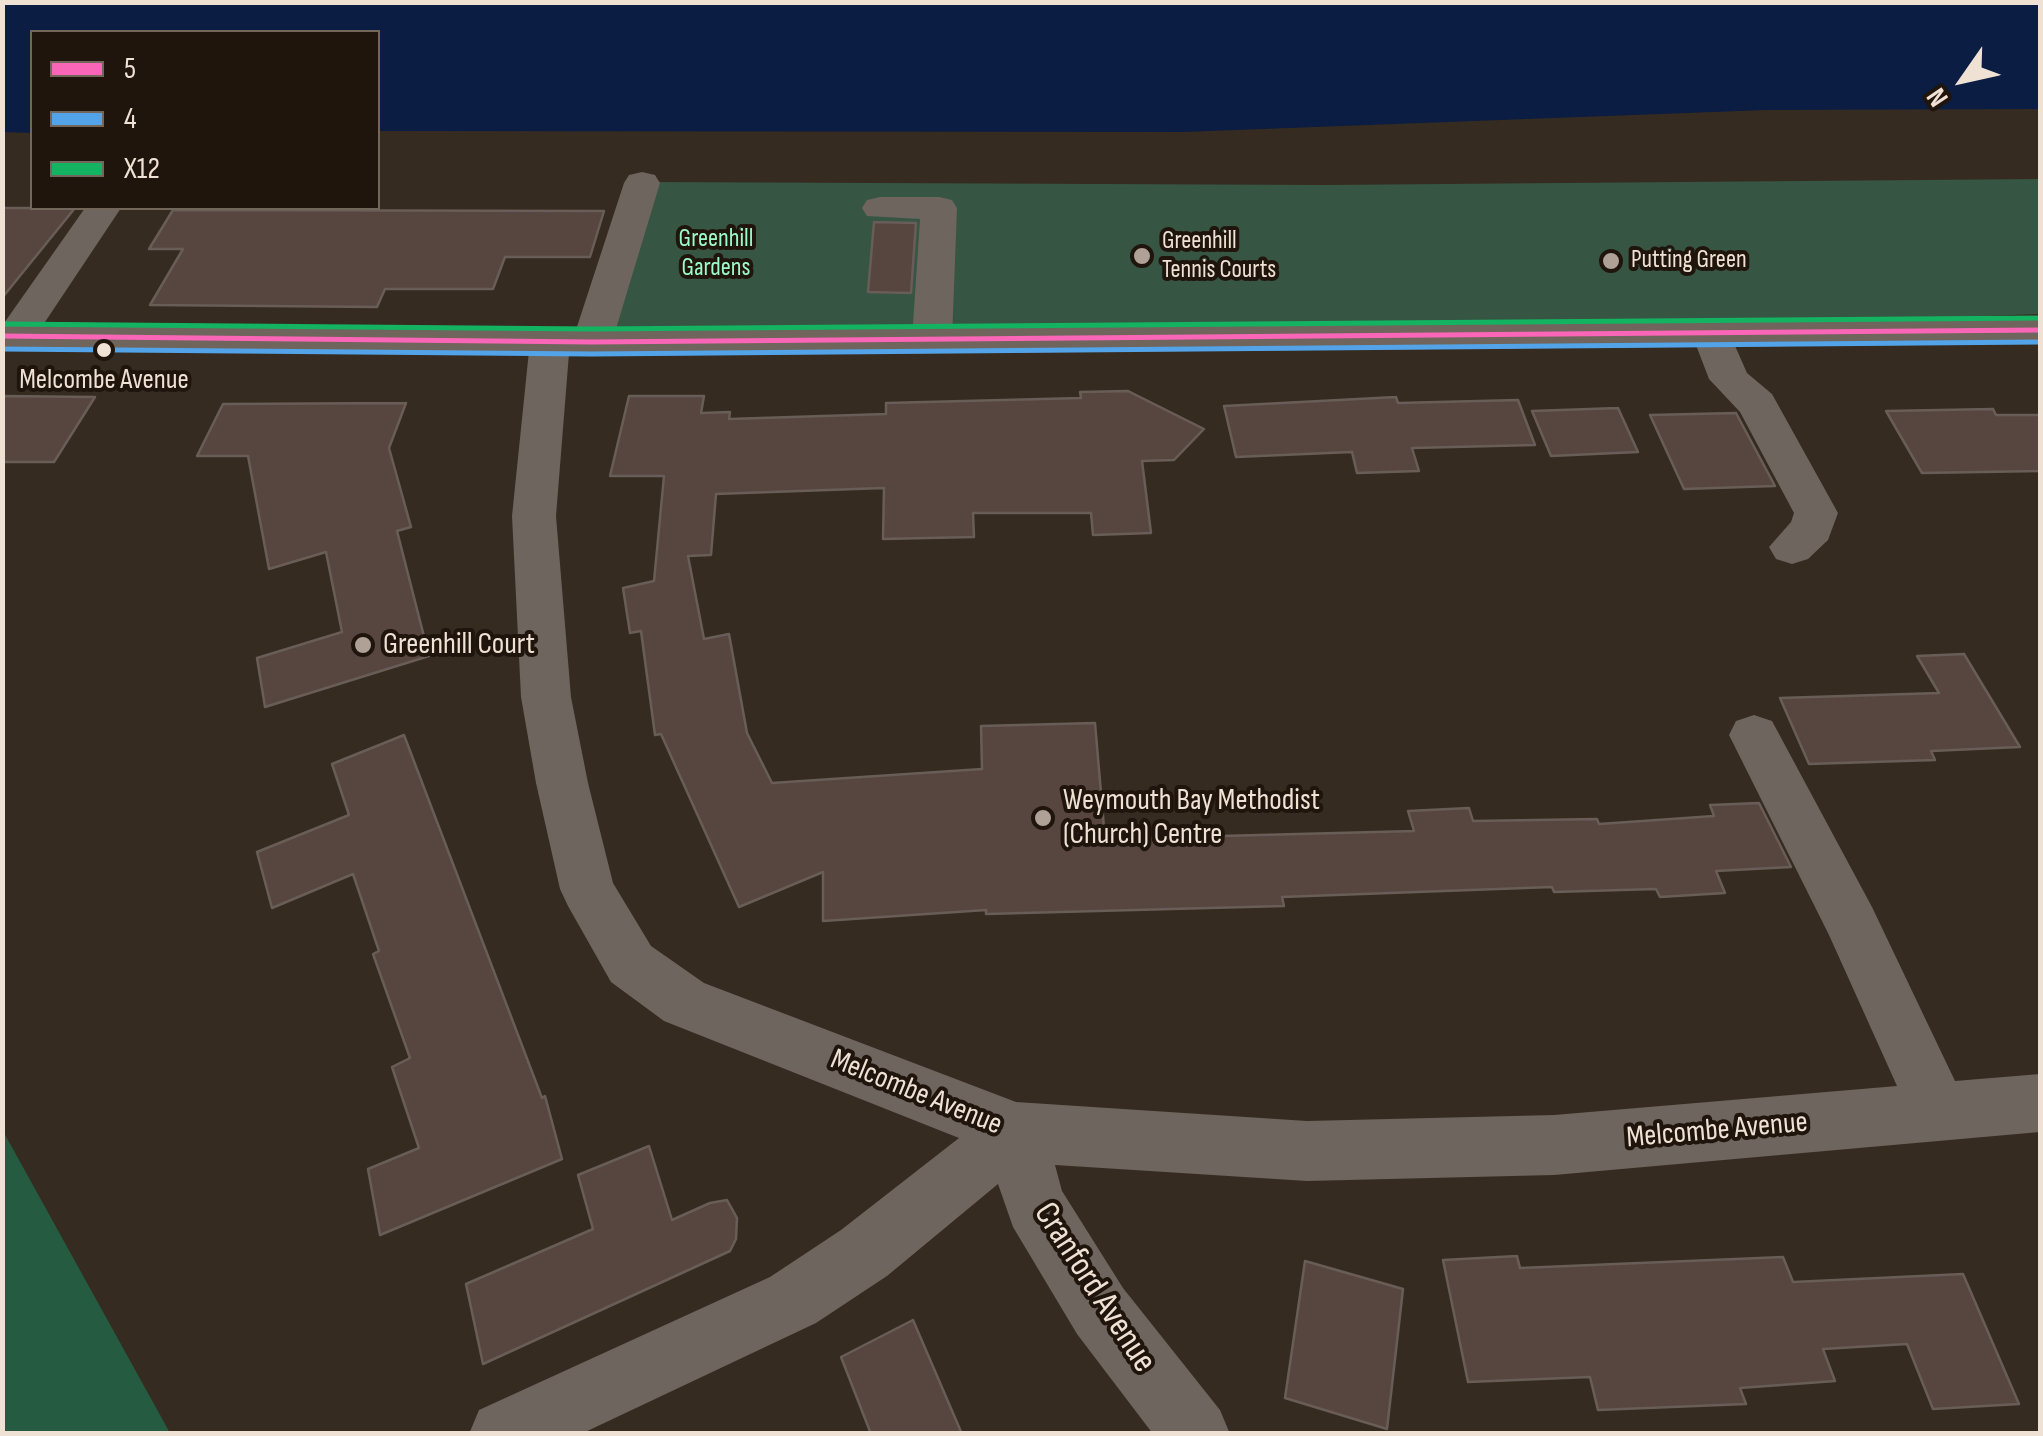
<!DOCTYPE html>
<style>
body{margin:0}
#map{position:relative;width:2043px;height:1436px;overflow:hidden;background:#362b20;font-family:"Sofia Sans Condensed",sans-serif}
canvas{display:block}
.frame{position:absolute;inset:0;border:5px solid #f0e1d5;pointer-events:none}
.legend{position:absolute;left:30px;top:30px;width:350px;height:180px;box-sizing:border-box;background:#1f150c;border:2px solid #73675c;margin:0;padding:12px 18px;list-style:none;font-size:30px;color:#f0e1d5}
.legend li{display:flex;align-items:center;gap:20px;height:50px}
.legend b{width:50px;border:2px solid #73675c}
.north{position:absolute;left:1913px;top:30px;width:100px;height:100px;-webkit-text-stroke:8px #1f150c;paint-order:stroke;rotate:236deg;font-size:28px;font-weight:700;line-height:40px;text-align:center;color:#f0e1d5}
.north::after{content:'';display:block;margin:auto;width:35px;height:45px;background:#f0e1d5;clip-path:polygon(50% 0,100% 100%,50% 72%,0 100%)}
</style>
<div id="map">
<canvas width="2043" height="1436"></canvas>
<div class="frame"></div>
<ul class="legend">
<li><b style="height:12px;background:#fa66b7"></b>5</li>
<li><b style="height:12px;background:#53a3e8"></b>4</li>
<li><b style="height:12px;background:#13b361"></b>X12</li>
</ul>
<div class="north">N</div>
</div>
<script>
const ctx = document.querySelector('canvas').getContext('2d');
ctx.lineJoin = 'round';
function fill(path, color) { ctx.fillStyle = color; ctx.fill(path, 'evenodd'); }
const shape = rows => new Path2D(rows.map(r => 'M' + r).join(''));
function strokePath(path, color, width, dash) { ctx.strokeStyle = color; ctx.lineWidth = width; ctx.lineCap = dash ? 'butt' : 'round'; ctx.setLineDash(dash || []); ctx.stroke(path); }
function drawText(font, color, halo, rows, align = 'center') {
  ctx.font = font + ' "Sofia Sans Condensed",sans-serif'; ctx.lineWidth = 8; ctx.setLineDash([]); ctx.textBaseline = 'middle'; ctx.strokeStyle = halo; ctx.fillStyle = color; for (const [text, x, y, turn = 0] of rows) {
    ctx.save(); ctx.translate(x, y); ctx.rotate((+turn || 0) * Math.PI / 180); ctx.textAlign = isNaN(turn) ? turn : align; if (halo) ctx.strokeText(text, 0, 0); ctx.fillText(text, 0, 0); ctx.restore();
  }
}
fill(shape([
 [2040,179,2040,314,1865,320,615,327,650,182,1325,185]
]), '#375543');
fill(shape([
 [2,1131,3,1131,170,1433,3,1433]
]), '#255b40');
fill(shape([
 [3,2,2040,3,2040,109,1766,110,1183,132,378,131,378,32,32,32,32,133,3,132]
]), '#0b1d42');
const building = shape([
 [2,208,75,208,2,298,2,208],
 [173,210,604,211,590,257,505,257,493,289,385,289,377,307,150,305,183,249,149,249,173,210],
 [874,222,916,223,911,293,868,292,874,222],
 [1128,391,1204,429,1174,460,1142,461,1151,533,1093,535,1091,513,973,513,974,537,883,539,884,488,716,494,711,555,688,556,704,639,729,634,747,733,772,783,982,769,981,726,1095,723,1105,839,1414,831,1408,811,1469,808,1473,821,1597,819,1599,824,1714,816,1710,805,1759,803,1791,867,1716,871,1725,893,1660,897,1656,889,1554,892,1552,887,1282,897,1284,906,986,914,986,910,823,921,823,872,739,907,661,734,655,735,641,631,630,633,623,588,654,581,664,476,610,476,629,396,704,396,701,413,730,412,729,419,886,414,886,403,1081,398,1080,392,1128,391],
 [2,396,95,397,54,462,2,462,2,396],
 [1396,397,1398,403,1518,400,1535,445,1412,448,1419,471,1357,473,1352,452,1236,457,1224,406,1396,397],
 [406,403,389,448,411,527,397,531,429,656,265,707,257,658,342,632,326,552,269,569,248,456,197,456,223,404,406,403],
 [1618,408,1638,452,1551,456,1532,411,1618,408],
 [1993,409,1996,415,2040,415,2040,471,1922,473,1886,411,1993,409],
 [1736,413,1775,486,1684,489,1650,415,1736,413],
 [1964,654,2020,747,1931,751,1935,760,1809,764,1780,698,1939,693,1917,656,1964,654],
 [404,735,542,1098,545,1096,562,1159,380,1235,368,1169,419,1148,392,1067,410,1058,373,954,379,951,353,874,272,908,257,852,349,815,332,764,404,735],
 [649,1146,672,1220,710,1203,727,1200,737,1218,736,1239,730,1251,483,1364,466,1284,593,1229,578,1175,649,1146],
 [1517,1256,1520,1268,1783,1257,1793,1282,1963,1274,2019,1404,1933,1409,1907,1344,1823,1349,1835,1381,1740,1388,1746,1404,1598,1410,1590,1377,1468,1382,1443,1260,1517,1256],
 [1305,1261,1403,1289,1387,1429,1285,1398,1305,1261],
 [913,1320,962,1434,871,1434,841,1357,913,1320]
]);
fill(building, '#574640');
strokePath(building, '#695d57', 2.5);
fill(shape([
 [642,172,655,175,660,183,612,342,606,351,592,355,578,351,572,342,624,183,629,175,642,172],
 [880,197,939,197,952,200,957,208,952,339,946,348,932,352,918,348,912,339,920,219,867,216,862,208,867,200,880,197],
 [85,208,121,208,29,346,15,350,2,346,2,326,85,208],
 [1711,319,1725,323,1747,373,1772,394,1838,513,1828,540,1808,559,1792,564,1776,559,1769,547,1791,522,1794,513,1740,412,1709,379,1691,332,1697,323,1711,319],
 [550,328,564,332,570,341,556,516,571,697,588,783,613,883,651,946,704,983,1016,1102,1307,1121,1554,1115,1897,1086,1829,935,1729,735,1736,721,1754,715,1772,721,1872,907,1955,1081,2040,1074,2040,1132,1554,1175,1307,1181,1055,1165,1062,1191,1123,1288,1220,1410,1230,1434,1153,1434,1077,1334,1013,1227,998,1184,887,1276,816,1323,581,1434,469,1434,479,1410,770,1277,841,1230,959,1138,664,1021,611,982,568,906,560,889,536,783,521,697,512,516,530,341,536,332,550,328]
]), '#6d655e');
fill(shape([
 [2040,316,2040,344,592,356,2,350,2,322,592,328,2040,316]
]), '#6f655c');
strokePath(shape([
 [2,336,592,342,2040,330]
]), '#fa66b7', 5);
strokePath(shape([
 [2,349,592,354,2040,342]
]), '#53a3e8', 5);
strokePath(shape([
 [2,324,592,329,2040,318]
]), '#13b361', 5);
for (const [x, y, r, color] of [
 [1142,256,10,"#afa196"],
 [1611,261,10,"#afa196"],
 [104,350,9,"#f0e1d5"],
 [363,645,10,"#afa196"],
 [1043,818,10,"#afa196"]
]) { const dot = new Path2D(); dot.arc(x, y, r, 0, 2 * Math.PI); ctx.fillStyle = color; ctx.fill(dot); strokePath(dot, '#1f150c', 4); }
drawText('25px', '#9dfac9', '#1f150c', [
 ["Greenhill",716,240],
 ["Gardens",716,269]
]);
drawText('25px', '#f0e1d5', '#1f150c', [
 ["Greenhill",1162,242],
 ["Tennis Courts",1162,271],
 ["Putting Green",1631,261]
], 'left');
drawText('28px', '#f0e1d5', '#1f150c', [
 ["Melcombe Avenue",104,381]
]);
drawText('30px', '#f0e1d5', '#1f150c', [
 ["Greenhill Court",383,645],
 ["Weymouth Bay Methodist",1063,801],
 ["(Church) Centre",1063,835]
], 'left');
drawText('30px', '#f0e1d5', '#1f150c', [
 ["Melcombe Avenue",916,1093,22],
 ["Melcombe Avenue",1717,1131,-5]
]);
drawText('35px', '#f0e1d5', '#1f150c', [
 ["Cranford Avenue",1094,1288,57]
]);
</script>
